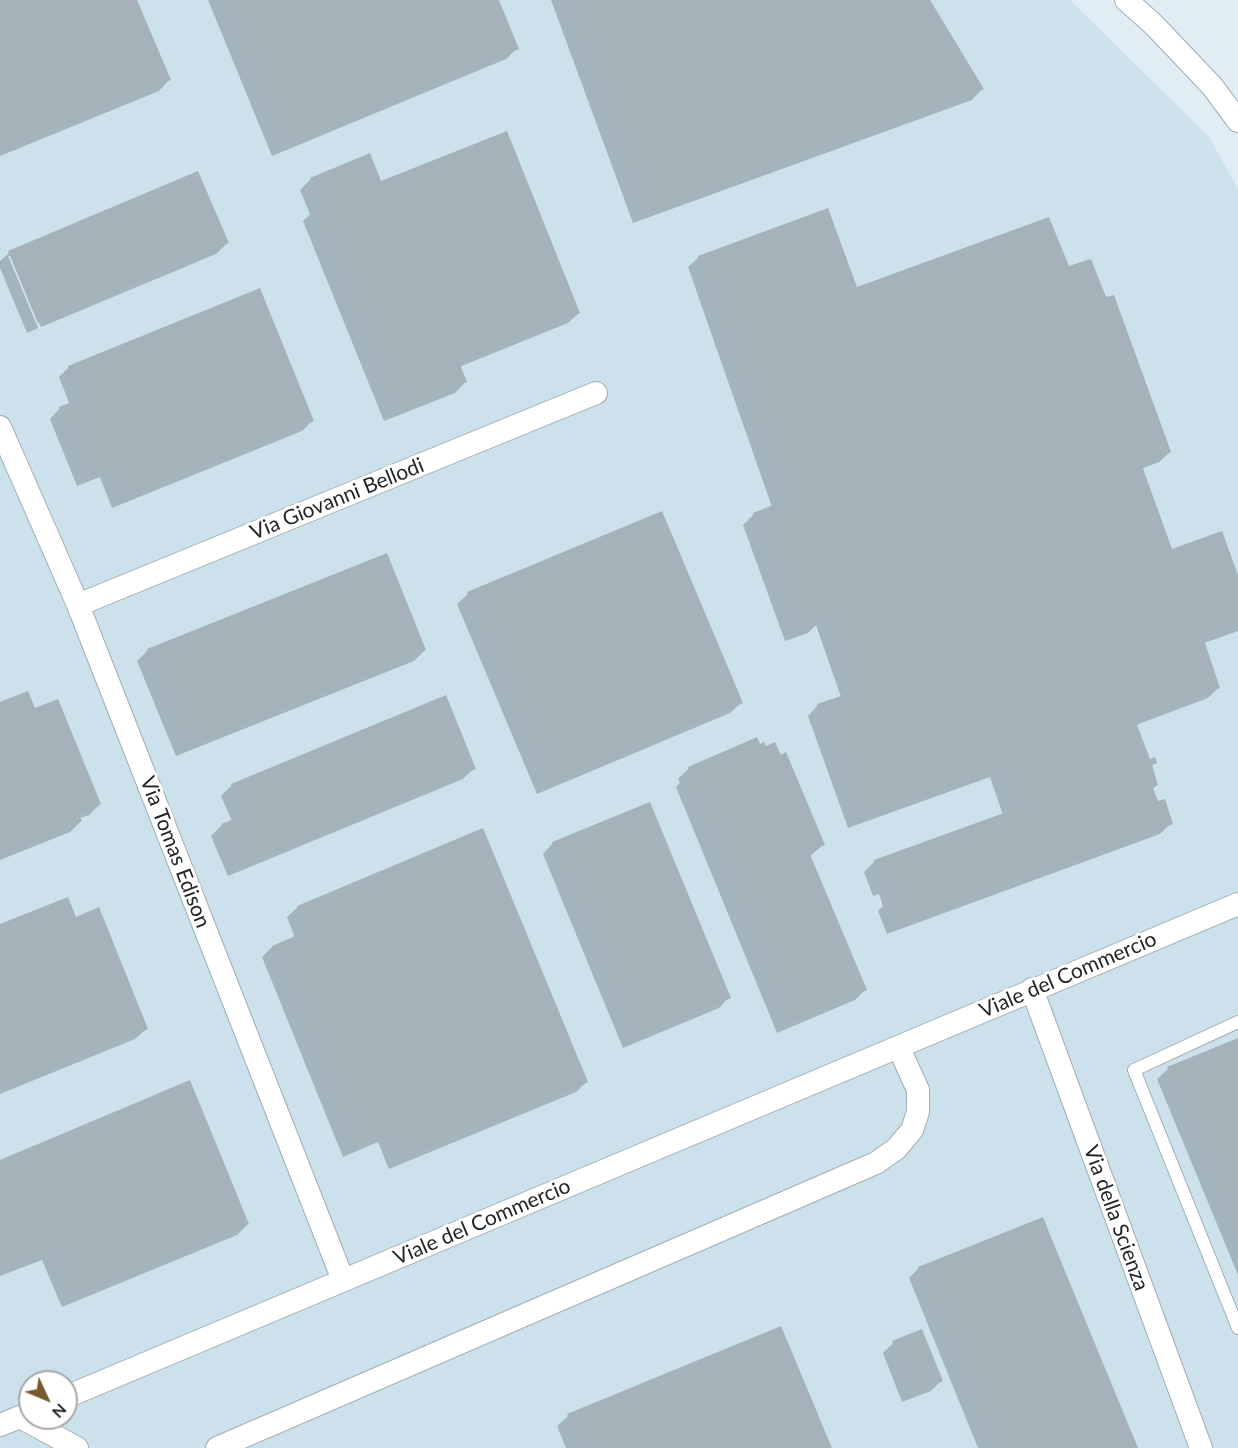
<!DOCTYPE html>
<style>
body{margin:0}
#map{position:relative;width:1238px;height:1448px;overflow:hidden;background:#e0edf5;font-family:Lato,sans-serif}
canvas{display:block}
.north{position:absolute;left:18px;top:1370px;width:60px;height:60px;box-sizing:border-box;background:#fff;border:2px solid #a6a8a9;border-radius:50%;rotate:134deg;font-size:16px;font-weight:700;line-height:24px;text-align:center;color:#212528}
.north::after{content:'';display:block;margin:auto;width:21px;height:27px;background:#77592d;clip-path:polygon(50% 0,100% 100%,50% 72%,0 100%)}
</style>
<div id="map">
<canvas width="1238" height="1448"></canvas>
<div class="north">N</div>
</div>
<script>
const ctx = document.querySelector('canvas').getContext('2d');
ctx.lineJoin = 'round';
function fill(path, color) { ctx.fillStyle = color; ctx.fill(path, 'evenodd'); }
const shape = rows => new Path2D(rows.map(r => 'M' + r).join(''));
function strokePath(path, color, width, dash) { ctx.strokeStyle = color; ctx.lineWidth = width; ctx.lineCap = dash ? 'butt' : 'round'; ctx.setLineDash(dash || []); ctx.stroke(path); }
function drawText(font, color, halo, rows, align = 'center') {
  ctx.font = font + ' Lato,sans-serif'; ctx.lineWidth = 6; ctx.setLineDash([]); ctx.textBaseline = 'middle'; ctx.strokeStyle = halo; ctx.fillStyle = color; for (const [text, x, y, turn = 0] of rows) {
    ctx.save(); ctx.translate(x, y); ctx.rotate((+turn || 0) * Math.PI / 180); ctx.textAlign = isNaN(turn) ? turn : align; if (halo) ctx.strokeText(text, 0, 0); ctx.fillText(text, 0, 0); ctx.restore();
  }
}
fill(shape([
 [0,0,1070,0,1209,137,1238,189,1238,1448,0,1448],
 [30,1382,66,1382,66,1418,30,1418]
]), '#cce1ec');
fill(shape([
 [0,0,136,0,169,80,159,91,0,156],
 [208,0,497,0,517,48,506,59,272,156],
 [551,0,928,0,982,89,972,100,633,223],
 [198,173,227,243,216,254,41,327,11,256,8,256,38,328,27,333,0,268,0,261,9,253],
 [311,179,380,183,579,313,568,323,459,367,465,382,455,393,384,421,303,221,310,214,300,190],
 [699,257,856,289,1068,268,1170,452,1159,462,1141,469,1171,551,1238,582,1238,631,1204,643,1218,688,1208,698,1136,725,1149,761,1156,762,1151,767,1157,784,1152,789,1157,803,1171,823,1160,834,887,934,878,911,883,906,879,894,873,896,864,872,875,861,1003,815,990,777,848,828,808,716,818,705,841,697,816,625,808,633,785,641,743,525,754,514,772,507,688,267],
 [69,367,312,421,302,431,112,508,100,477,77,486,50,419,60,408,70,405,59,377],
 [468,594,741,703,730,713,537,794,457,604],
 [148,650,425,650,414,661,176,756,137,661],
 [0,704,34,710,100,804,89,815,80,818,81,821,70,832,0,860],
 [474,768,463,779,228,876,211,836,222,825,232,821,221,796,232,785],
 [689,768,823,845,809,857,865,990,855,1000,777,1033,676,787,680,783,678,779],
 [553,843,729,997,719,1008,623,1048,543,854],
 [298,907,586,1082,576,1092,389,1169,378,1142,343,1157,262,957,272,947,295,938,287,917],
 [75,919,146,1029,135,1039,0,1094,0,925],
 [1238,1039,1238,1275,1157,1079,1168,1069],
 [0,1161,248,1224,237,1235,62,1307,42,1260,0,1276],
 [919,1268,1136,1448,978,1448,909,1278],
 [893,1343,941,1381,931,1391,902,1402,883,1353],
 [568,1416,830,1448,566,1448,557,1426]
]), '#0003');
fill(shape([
 [0,0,137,0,171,80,0,151],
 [222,0,499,0,519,49,282,147],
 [566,0,930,0,984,89,643,214],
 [507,131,580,313,459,362,467,382,394,412,313,209,321,206,310,178,370,153,381,181],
 [198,171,229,243,38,323,8,251],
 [828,208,857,287,1049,217,1069,266,1091,259,1106,297,1114,295,1171,452,1141,463,1172,549,1222,531,1238,575,1238,625,1203,637,1220,688,1135,720,1150,759,1155,757,1157,763,1152,765,1158,785,1153,788,1158,801,1165,799,1173,824,898,925,888,899,894,897,890,885,883,887,874,860,1015,809,1000,768,859,818,817,704,853,692,825,612,817,615,820,623,796,632,753,513,776,504,779,512,787,510,698,256],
 [260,288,314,421,123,498,110,467,88,477,59,407,82,398,68,366],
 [662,511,743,703,547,785,467,592],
 [387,553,426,650,186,747,147,649],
 [28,691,35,708,58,699,101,804,79,814,82,821,0,855,0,702],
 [446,695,476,769,239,867,221,824,244,815,231,784],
 [757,737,760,744,764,742,766,746,775,742,781,755,786,752,825,845,809,852,867,990,788,1023,686,775,690,773,688,767],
 [650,802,731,998,634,1038,552,842],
 [483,828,588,1082,400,1159,388,1132,354,1147,272,946,307,931,297,906],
 [68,897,76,917,99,907,148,1029,0,1088,0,924],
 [1238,1038,1238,1239,1167,1067],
 [190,1080,249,1224,72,1297,53,1250,0,1271,0,1160],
 [1043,1217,1053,1242,1138,1448,992,1448,918,1267],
 [781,1326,832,1448,586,1448,585,1445,580,1447,567,1414],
 [922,1329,943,1381,913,1393,892,1341]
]), '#a6b2b9');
const lane = shape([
 [1238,1022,1134,1070,1238,1328]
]);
const street = shape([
 [1126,0,1153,24,1212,86,1238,121],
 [0,427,78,605,343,1280],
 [78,605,596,393],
 [1032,989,1201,1448],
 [66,1397,1238,904],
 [20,1417,77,1448],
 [0,1425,30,1413],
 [217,1448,876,1163,896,1149,912,1130,918,1112,918,1090,899,1048]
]);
strokePath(lane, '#a0adb3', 14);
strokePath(street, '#a0adb3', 24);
strokePath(lane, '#fff', 12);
strokePath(street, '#fff', 22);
drawText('21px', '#212528', '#fff', [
 ["Via Giovanni Bellodi",337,499,-22],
 ["Via Tomas Edison",175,852,69],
 ["Viale del Commercio",1068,975,-23],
 ["Via della Scienza",1116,1218,70],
 ["Viale del Commercio",482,1222,-23]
]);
</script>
